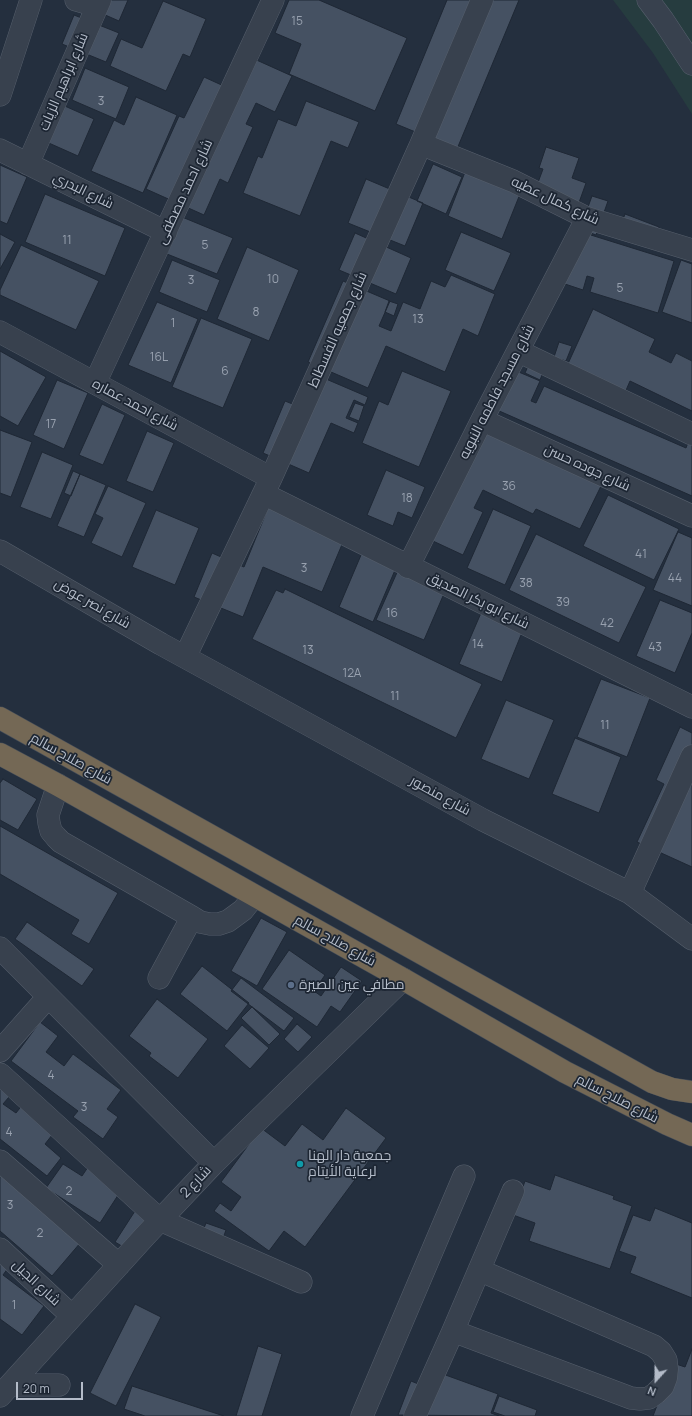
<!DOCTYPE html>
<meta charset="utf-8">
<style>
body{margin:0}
#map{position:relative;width:692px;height:1416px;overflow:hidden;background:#242f3e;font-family:Manrope,sans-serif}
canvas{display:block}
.north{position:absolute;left:636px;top:1360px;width:40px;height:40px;-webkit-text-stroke:3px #1d2633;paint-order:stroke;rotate:201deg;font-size:11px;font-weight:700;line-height:16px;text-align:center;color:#b4bcc9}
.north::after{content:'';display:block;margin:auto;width:14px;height:18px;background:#b4bcc9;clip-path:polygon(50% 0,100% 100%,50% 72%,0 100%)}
.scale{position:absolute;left:16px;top:1382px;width:67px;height:18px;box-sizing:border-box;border:2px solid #b4bcc9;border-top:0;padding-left:5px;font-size:12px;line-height:14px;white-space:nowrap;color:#b4bcc9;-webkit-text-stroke:3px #1d2633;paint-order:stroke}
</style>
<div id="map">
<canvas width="692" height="1416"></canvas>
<div class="north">N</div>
<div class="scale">20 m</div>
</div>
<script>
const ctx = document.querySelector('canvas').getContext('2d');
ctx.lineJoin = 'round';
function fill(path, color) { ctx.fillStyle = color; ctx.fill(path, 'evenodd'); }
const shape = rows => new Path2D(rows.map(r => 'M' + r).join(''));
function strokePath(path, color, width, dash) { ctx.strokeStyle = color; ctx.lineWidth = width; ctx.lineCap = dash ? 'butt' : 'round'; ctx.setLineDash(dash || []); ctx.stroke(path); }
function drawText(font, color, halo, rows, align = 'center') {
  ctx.font = font + ' Manrope,Cairo,sans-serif'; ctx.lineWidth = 3.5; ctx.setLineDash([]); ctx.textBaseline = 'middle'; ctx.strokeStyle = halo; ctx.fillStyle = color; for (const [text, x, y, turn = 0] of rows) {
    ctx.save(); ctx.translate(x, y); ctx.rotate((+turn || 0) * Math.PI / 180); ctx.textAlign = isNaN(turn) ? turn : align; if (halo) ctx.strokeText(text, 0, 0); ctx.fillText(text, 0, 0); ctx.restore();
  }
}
fill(shape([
 [613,0,692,0,692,114,653,53]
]), '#263c3f');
const building = shape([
 [82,0,128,0,119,21,80,4,82,0],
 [289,0,319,0,407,38,375,111,289,74,301,44,275,33,289,0],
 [447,0,519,0,457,149,396,124,447,0],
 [163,1,206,19,190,57,183,54,166,91,110,66,121,39,142,48,163,1],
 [74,15,119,33,106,62,62,44,74,15],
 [241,53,292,76,275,112,256,103,246,124,253,127,228,183,220,179,204,215,146,189,179,116,184,118,204,77,226,87,241,53],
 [85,68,129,87,116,119,72,100,85,68],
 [136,97,177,115,143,193,91,171,114,120,124,125,136,97],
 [49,99,94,119,78,156,33,136,49,99],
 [306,101,359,122,348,148,331,141,300,216,243,193,258,156,262,158,278,119,296,126,306,101],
 [546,147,579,158,572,178,586,183,576,211,533,196,543,169,539,168,546,147],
 [433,164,462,177,446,214,417,201,433,164],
 [0,165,27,177,7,224,0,221,0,165],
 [465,172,520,194,502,239,448,216,465,172],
 [366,179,423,203,405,246,348,223,366,179],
 [45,194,125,228,105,276,25,242,45,194],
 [592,196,608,201,596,235,580,229,592,196],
 [625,214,659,227,655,239,621,225,625,214],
 [182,217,233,238,217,274,167,254,182,217],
 [578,231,674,261,658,313,590,292,594,278,587,276,583,290,553,280,578,231],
 [461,232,511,253,494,291,445,270,461,232],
 [355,233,411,258,396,294,339,270,355,233],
 [0,234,15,242,0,269,0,234],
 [21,245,99,281,76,330,0,295,0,290,21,245],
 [247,247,299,270,269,341,217,319,247,247],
 [172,260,220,280,207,312,159,292,172,260],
 [681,260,692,264,692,323,662,312,681,260],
 [451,275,495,294,478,336,463,329,445,372,386,346,368,388,308,362,343,281,390,301,379,326,391,331,403,302,420,309,431,281,445,287,451,275],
 [389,301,398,304,394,316,385,312,389,301],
 [157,302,198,319,171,383,128,365,157,302],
 [593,309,655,339,649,352,671,363,676,353,692,361,692,411,630,381,624,395,566,368,593,309],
 [201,318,252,339,223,408,172,387,201,318],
 [559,342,572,346,566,361,554,357,559,342],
 [0,351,46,377,18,426,0,416,0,351],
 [529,364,544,370,540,380,525,373,529,364],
 [514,370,540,381,531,401,536,403,544,386,686,448,690,437,692,438,692,496,497,410,514,370],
 [402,371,451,391,419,467,362,443,379,401,388,405,402,371],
 [319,376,368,397,365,405,354,400,346,418,358,423,354,433,331,423,309,473,263,453,285,401,305,409,319,376],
 [57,380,88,393,64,449,33,435,57,380],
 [355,403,364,406,359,421,349,417,355,403],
 [102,404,125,415,103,465,79,455,102,404],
 [472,423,602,484,580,529,536,509,533,514,483,490,474,508,483,512,463,555,420,535,472,423],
 [0,430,32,442,11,497,0,493,0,430],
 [147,431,174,443,153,492,126,481,147,431],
 [42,452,73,465,51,519,20,507,42,452],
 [386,470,425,487,412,518,398,512,393,526,367,515,386,470],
 [73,471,80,474,71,496,64,493,73,471],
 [80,474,106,485,84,537,57,526,80,474],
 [108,486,146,503,122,557,91,543,103,518,95,514,108,486],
 [608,495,679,529,654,580,583,546,608,495],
 [271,501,346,535,322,592,263,567,243,617,194,597,212,553,244,567,271,501],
 [493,509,531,526,505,585,467,568,493,509],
 [156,510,199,528,175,585,132,567,156,510],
 [678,532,692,538,692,606,653,590,678,532],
 [536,534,646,587,619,643,509,590,536,534],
 [364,548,398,563,373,622,339,607,364,548],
 [399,568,446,589,424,640,376,620,399,568],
 [285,589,482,684,456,738,252,639,276,590,283,593,285,589],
 [660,600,692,613,692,633,675,673,636,656,660,600],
 [481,613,523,630,502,682,459,664,481,613],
 [601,679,650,698,627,757,577,737,601,679],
 [506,700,554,720,529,779,481,759,506,700],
 [680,727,692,733,692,867,637,842,664,784,656,780,680,727],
 [575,738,621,757,599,813,552,794,575,738],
 [3,779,37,799,18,830,0,820,0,783,3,779],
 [0,826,118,893,89,944,71,934,79,920,0,874,0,826],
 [261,918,287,932,257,986,231,971,261,918],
 [27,922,94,969,82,986,15,939,27,922],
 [289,950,325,975,314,991,321,996,341,967,362,981,340,1012,331,1006,317,1027,262,989,289,950],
 [202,966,249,1003,227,1031,180,994,202,966],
 [241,978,294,1018,284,1031,231,991,241,978],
 [157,999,208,1039,178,1078,149,1056,151,1053,129,1036,157,999],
 [252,1007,280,1034,269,1045,241,1018,252,1007],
 [40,1022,58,1036,46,1052,64,1066,73,1054,121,1090,107,1109,118,1117,103,1139,73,1117,78,1111,11,1061,40,1022],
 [297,1024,312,1037,298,1052,284,1039,297,1024],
 [242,1025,269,1048,250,1069,224,1046,242,1025],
 [0,1078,15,1090,3,1104,16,1113,23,1104,56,1130,45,1144,61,1158,47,1176,0,1139,0,1078],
 [346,1108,386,1138,305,1247,284,1231,269,1251,214,1211,220,1203,231,1211,241,1197,221,1182,261,1128,285,1146,302,1124,323,1140,346,1108],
 [63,1164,82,1176,88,1167,122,1189,100,1223,46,1188,63,1164],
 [0,1172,81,1242,52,1276,0,1231,0,1172],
 [555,1175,614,1196,613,1199,632,1206,610,1269,529,1241,535,1223,513,1215,525,1181,550,1190,555,1175],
 [655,1208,692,1223,692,1298,630,1273,636,1257,619,1251,633,1215,650,1221,655,1208],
 [135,1211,150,1220,130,1251,115,1242,135,1211],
 [206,1223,226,1230,222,1241,202,1233,206,1223],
 [0,1262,8,1268,3,1275,44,1306,22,1335,0,1319,0,1262],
 [135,1304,161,1317,116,1406,90,1393,135,1304],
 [258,1346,282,1354,262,1416,236,1416,258,1346],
 [692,1349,692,1416,653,1416,673,1363,685,1367,692,1349],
 [440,1373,498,1394,491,1413,499,1416,398,1415,411,1381,433,1390,440,1373],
 [132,1386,224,1416,145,1416,124,1409,132,1386],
 [499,1396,537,1410,535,1416,505,1416,493,1412,499,1396]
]);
fill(building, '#455162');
strokePath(building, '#1f2835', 1);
const minor = shape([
 [76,0,97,6],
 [648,0,663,20,692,64],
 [0,95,31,0],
 [421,144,513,181,587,218,692,250],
 [0,150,166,232],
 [28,164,100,0],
 [0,332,271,478],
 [518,351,692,434],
 [95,383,273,0],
 [482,420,692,516],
 [264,494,692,707],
 [0,551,161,644,483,820,630,893,692,939],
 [408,567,482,420,587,218],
 [185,657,271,478,421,144,482,0],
 [58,785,48,815,49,823,51,831,56,837,61,842,192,917,200,922,210,924,219,924,228,921,243,910,254,896],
 [630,893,692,756],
 [0,948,214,1163],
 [159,978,192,917],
 [0,1051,48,997],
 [0,1074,160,1220,301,1282],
 [0,1161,119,1265],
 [0,1249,72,1316],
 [453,1331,631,1398,640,1399,649,1398,656,1393,663,1386,666,1378,667,1369,666,1360,661,1352,654,1346,479,1270],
 [10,1385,59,1385],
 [0,1396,145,1236,214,1163,403,979],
 [362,1416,464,1176],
 [415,1416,453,1331,513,1191]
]);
const highway = shape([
 [0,718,652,1082,672,1089,692,1092],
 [0,754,58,785,403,979,565,1072,667,1124,692,1135]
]);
strokePath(minor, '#565f6c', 23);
strokePath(highway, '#434c59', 23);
strokePath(minor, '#38414e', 22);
strokePath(highway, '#746855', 22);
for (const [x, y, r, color] of [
 [291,985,4,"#5c6f8a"],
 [300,1164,4,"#0f9aa8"]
]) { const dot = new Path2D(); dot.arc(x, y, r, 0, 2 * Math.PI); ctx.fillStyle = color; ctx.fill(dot); strokePath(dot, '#1d2633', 1.5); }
drawText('12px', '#98a1af', null, [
 ["15",297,22],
 ["3",101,102],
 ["11",67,241],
 ["5",205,246],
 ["10",273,280],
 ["3",191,281],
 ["5",620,289],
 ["8",256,313],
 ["13",418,320],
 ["1",173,324],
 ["16L",159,358],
 ["6",225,372],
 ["17",51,425],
 ["36",509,487],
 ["18",407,499],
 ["41",641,555],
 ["3",304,569],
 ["44",675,579],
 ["38",526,584],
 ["39",563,603],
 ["16",392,614],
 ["42",607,624],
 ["14",478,645],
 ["43",655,648],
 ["13",308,651],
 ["12A",352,674],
 ["11",395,697],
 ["11",605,726],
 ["4",51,1076],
 ["3",84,1108],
 ["4",9,1133],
 ["2",69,1192],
 ["3",10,1206],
 ["2",40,1234],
 ["1",14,1306]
]);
drawText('14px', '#b4bcc9', '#1d2633', [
 ["شارع ابراهيم الزيات",64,82,-67],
 ["شارع البدري",83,191,26],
 ["شارع احمد مصطفى",185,192,-65],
 ["شارع كمال عطيه",555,201,25],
 ["شارع جمعيه الفسطاط",338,330,-66],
 ["شارع مسجد فاطمه النبويه",497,392,-63],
 ["شارع احمد عماره",135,405,28],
 ["شارع جوده حسن",587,468,25],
 ["شارع ابو بكر الصديق",478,601,26],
 ["شارع نصر عوض",92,604,30],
 ["شارع صلاح سالم",71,759,29],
 ["شارع منصور",440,796,29],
 ["شارع صلاح سالم",335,941,29],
 ["شارع صلاح سالم",617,1099,27],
 ["شارع 2",196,1182,-47],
 ["شارع الجيل",36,1283,43]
]);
drawText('14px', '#b4bcc9', '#1d2633', [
 ["مطافي عين الصيرة",299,985],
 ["جمعية دار الهنا",308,1156],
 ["لرعاية الأيتام",308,1172]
], 'left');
</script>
